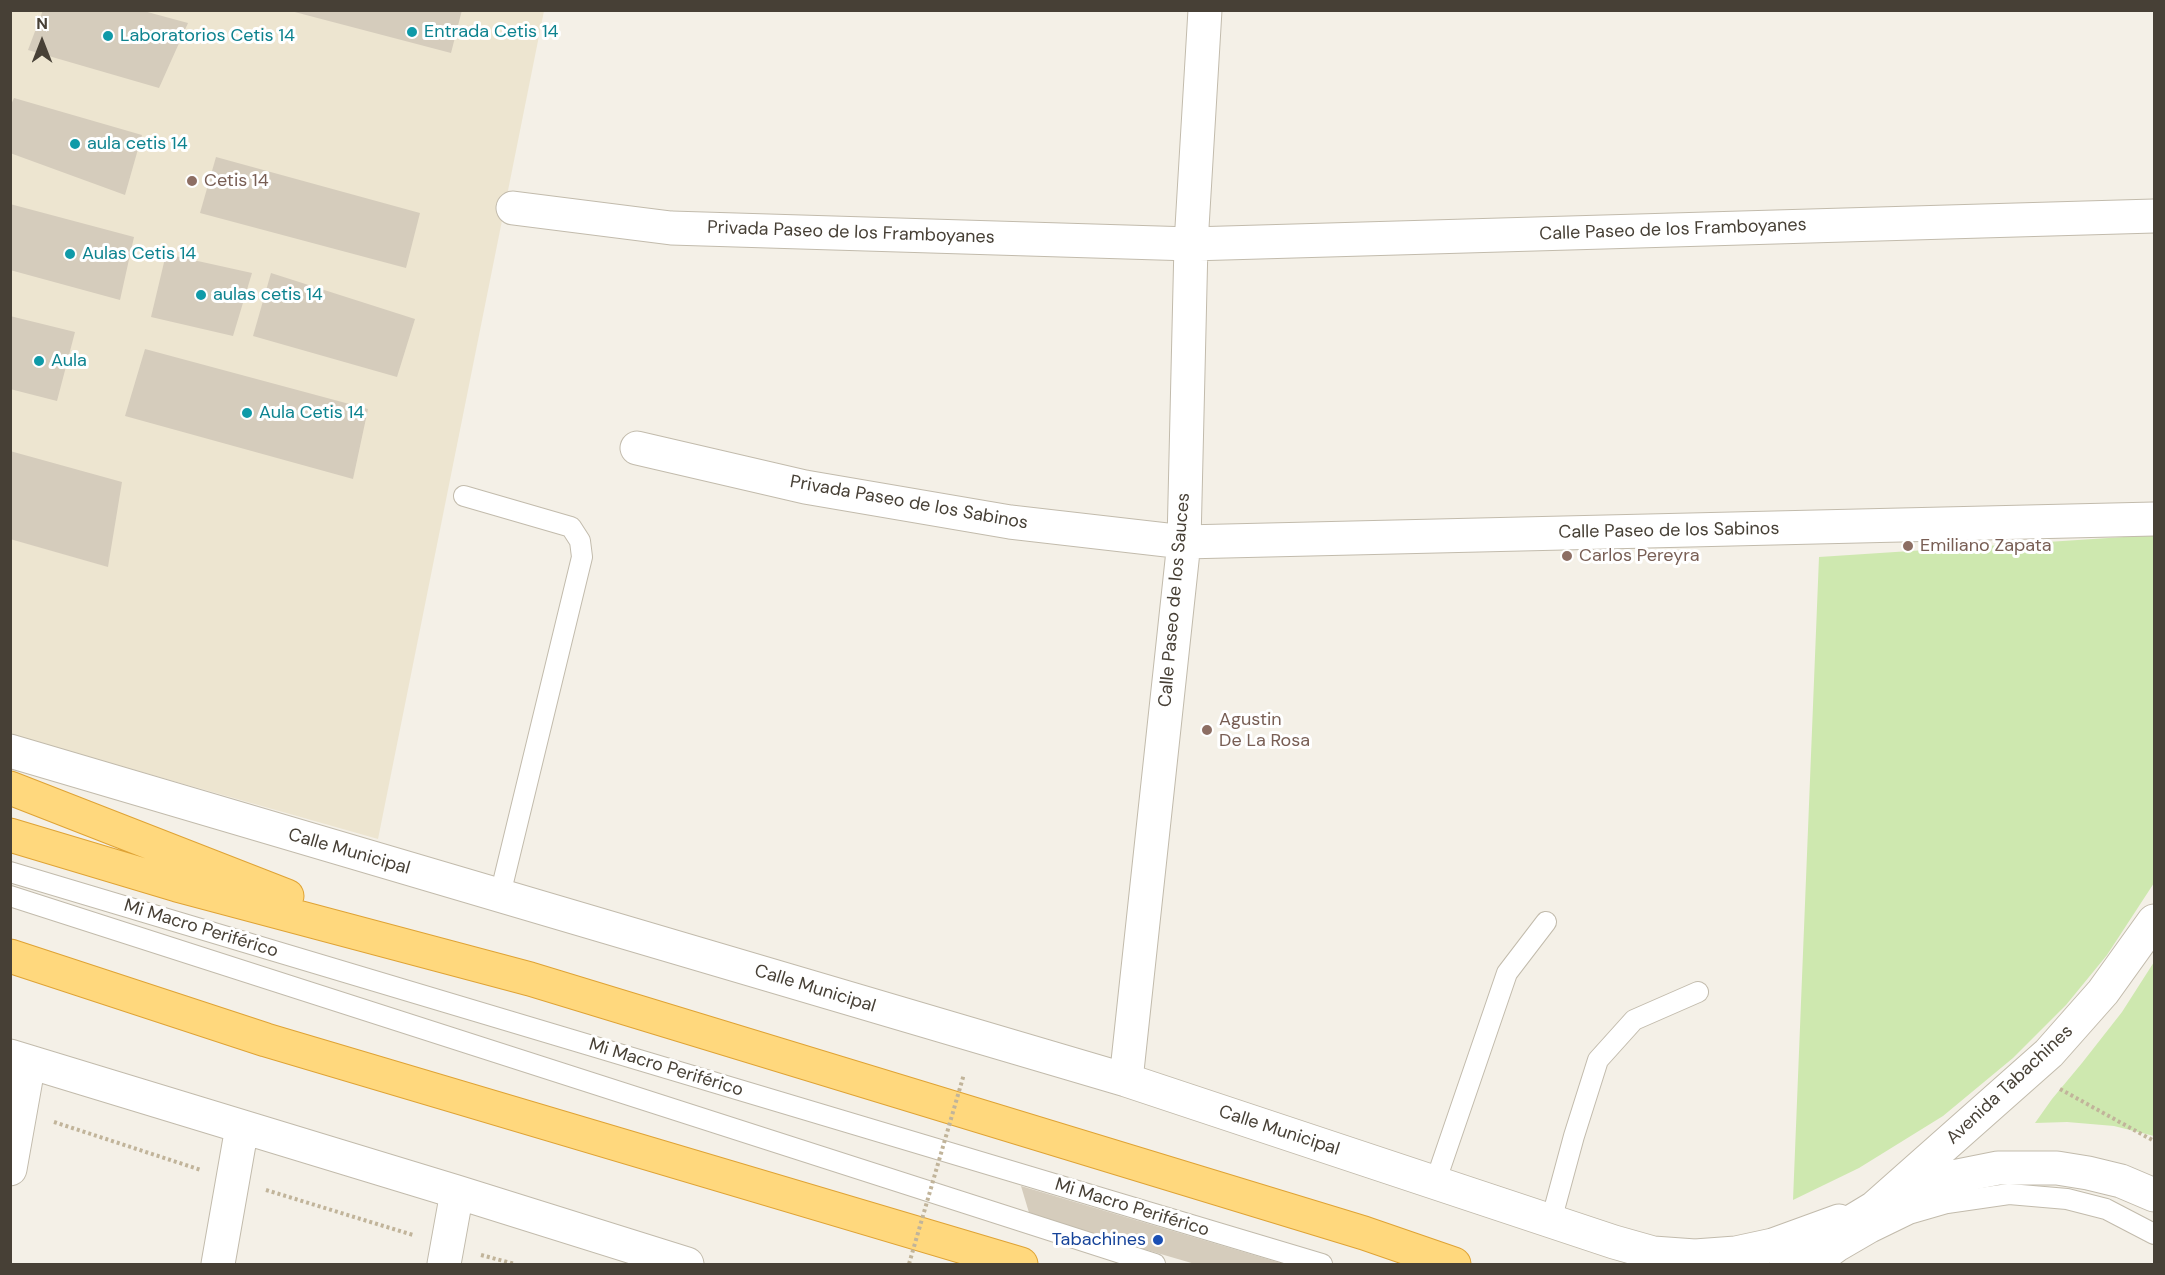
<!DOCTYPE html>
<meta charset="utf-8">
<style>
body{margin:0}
#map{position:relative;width:2165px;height:1275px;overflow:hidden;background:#f4f0e7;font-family:"DM Sans",sans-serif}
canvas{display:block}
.frame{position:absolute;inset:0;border:12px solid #474036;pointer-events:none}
.north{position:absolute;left:12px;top:12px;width:60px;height:60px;-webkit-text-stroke:4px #fff;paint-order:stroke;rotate:0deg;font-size:16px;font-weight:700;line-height:24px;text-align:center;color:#474036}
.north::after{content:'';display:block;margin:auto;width:21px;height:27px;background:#474036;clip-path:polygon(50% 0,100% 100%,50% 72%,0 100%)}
</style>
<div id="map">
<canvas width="2165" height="1275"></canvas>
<div class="frame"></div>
<div class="north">N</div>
</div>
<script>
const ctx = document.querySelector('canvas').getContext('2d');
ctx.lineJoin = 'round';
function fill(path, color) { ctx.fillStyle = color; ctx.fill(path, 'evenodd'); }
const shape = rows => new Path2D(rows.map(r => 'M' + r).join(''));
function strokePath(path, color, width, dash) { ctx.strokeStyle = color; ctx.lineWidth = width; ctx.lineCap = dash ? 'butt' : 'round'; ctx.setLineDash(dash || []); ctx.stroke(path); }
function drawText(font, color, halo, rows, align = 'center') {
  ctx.font = font + ' "DM Sans",sans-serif'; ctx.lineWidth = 6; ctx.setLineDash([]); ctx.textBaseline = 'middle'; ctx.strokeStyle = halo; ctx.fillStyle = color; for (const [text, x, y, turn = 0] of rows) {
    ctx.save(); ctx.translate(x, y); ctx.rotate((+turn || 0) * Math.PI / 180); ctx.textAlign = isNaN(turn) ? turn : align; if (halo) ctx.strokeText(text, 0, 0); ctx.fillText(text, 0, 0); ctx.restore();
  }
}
fill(shape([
 [10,11,544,11,378,839,11,735]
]), '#ede5d0');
fill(shape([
 [2154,535,2154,883,2107,955,2066,1005,2013,1058,1943,1116,1859,1168,1793,1200,1819,557],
 [2154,962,2154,1136,2114,1126,2067,1122,2035,1123,2052,1099,2082,1063,2122,1012]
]), '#cee8af');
fill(shape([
 [43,10,140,10,188,23,159,88,28,50],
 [287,10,462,10,451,53],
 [14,98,142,135,125,195,10,153,10,107],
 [216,157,420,213,406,268,200,213],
 [10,204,134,237,120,300,10,270],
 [166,254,252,273,233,336,151,317],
 [271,273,415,319,397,377,253,336],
 [10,316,75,332,57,401,10,389],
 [145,349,368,409,353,479,125,416],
 [10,451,122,482,108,567,10,539],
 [1021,1186,1284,1264,1195,1264,1030,1216]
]), '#d5ccbc');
const service = shape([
 [464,496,571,527,580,541,582,557,500,895],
 [10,872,1322,1264],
 [10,896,1155,1264],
 [1435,1183,1507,973,1546,922],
 [1551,1221,1574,1136,1598,1060,1634,1020,1698,992],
 [1822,1264,1841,1250,1872,1232,1909,1214,1947,1203,2009,1194,2067,1199,2106,1209,2154,1234]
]);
const minor = shape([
 [513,208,671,228,1191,244,2154,216],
 [637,448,805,487,1010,522,1184,542,2154,519],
 [10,751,1126,1080,1614,1242,1653,1253,1695,1256,1736,1253,1773,1245,1839,1221],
 [10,1056,457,1192,687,1264],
 [1126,1080,1184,542,1191,244,1205,10],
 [10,1169,29,1062],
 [218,1264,242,1127],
 [444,1264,457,1192]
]);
const tertiary = shape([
 [1874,1208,2049,1053,2103,992,2154,921],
 [1786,1264,1831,1234,1874,1208,1953,1177,1998,1168,2057,1168,2088,1173,2121,1181,2154,1195]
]);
const trunk = shape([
 [10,788,287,896],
 [10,835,177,885,530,979,1364,1233,1454,1264],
 [10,956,266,1040,1021,1264]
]);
strokePath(service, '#c2bbac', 22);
strokePath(minor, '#c2bbac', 35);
strokePath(tertiary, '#c2bbac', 35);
strokePath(trunk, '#dfa335', 35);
strokePath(shape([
 [2060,1089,2154,1141],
 [54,1122,201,1170],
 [266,1190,413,1235],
 [481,1255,515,1264]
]), '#c1b49a', 4, [3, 3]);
strokePath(service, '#fff', 20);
strokePath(minor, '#fff', 33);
strokePath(tertiary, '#fff', 33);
strokePath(trunk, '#ffd87d', 33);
strokePath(shape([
 [909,1264,964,1074]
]), '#c1b49a', 4, [3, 3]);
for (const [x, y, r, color] of [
 [412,32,6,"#0f9aa8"],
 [108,36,6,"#0f9aa8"],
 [75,144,6,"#0f9aa8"],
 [192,181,6,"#8d6e63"],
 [70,254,6,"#0f9aa8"],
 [201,295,6,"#0f9aa8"],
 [39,361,6,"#0f9aa8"],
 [247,413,6,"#0f9aa8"],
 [1908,546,6,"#8d6e63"],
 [1567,556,6,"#8d6e63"],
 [1207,730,6,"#8d6e63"],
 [1158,1240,6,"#1a4fb4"]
]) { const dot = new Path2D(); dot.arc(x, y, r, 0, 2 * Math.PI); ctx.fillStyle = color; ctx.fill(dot); strokePath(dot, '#fff', 2); }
drawText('18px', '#0d838f', '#fff', [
 ["Entrada Cetis 14",424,32],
 ["Laboratorios Cetis 14",120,36],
 ["aula cetis 14",87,144],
 ["Aulas Cetis 14",82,254],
 ["aulas cetis 14",213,295],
 ["Aula",51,361],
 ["Aula Cetis 14",259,413]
], 'left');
drawText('18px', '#785e54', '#fff', [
 ["Cetis 14",204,181],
 ["Emiliano Zapata",1920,546],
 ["Carlos Pereyra",1579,556],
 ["Agustin",1219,720],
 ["De La Rosa",1219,741]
], 'left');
drawText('18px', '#474036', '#fff', [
 ["Calle Paseo de los Framboyanes",1673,230,-2],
 ["Privada Paseo de los Framboyanes",851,233,2],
 ["Privada Paseo de los Sabinos",909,503,10],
 ["Calle Paseo de los Sabinos",1669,531,-1],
 ["Calle Paseo de los Sauces",1175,600,-85],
 ["Calle Municipal",349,852,16],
 ["Mi Macro Periférico",201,929,17],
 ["Calle Municipal",815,989,17],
 ["Mi Macro Periférico",666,1068,17],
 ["Avenida Tabachines",2010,1085,-43],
 ["Calle Municipal",1279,1131,18],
 ["Mi Macro Periférico",1132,1208,17]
]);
drawText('18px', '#164399', '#fff', [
 ["Tabachines",1146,1240]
], 'right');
</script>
